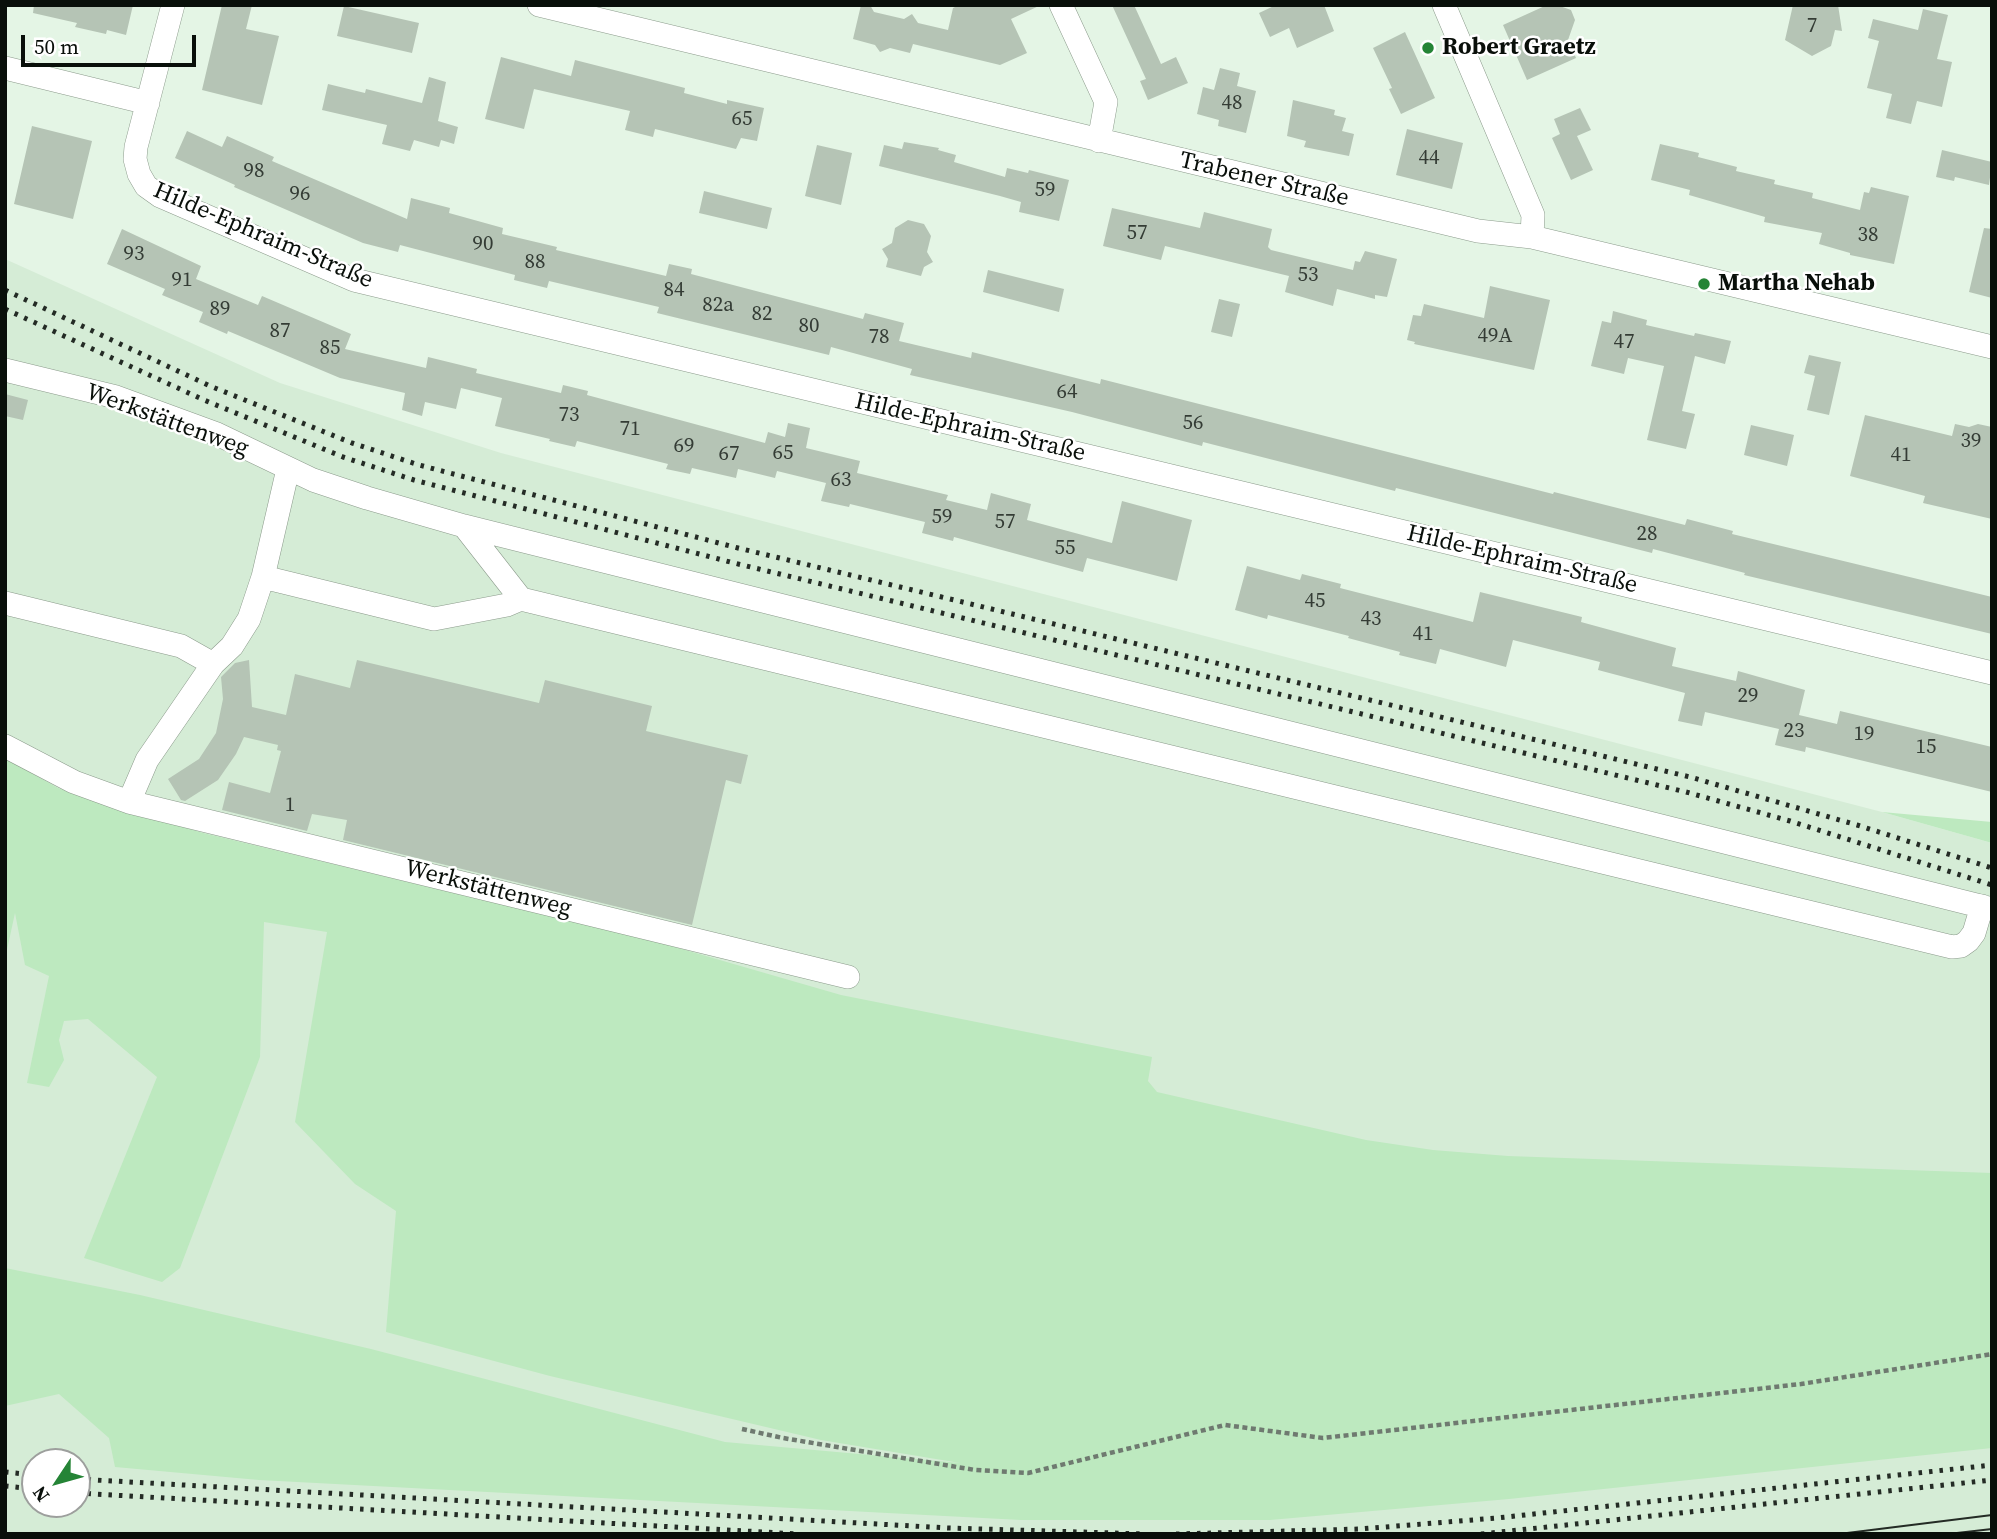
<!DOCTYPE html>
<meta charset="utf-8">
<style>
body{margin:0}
#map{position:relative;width:1997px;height:1539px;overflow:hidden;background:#e4f5e5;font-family:"Source Serif 4",serif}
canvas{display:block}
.frame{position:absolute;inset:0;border:7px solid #090f0a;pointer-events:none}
.north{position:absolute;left:21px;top:1448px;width:70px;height:70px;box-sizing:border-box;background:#fff;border:2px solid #9d9f9d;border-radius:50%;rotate:234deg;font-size:19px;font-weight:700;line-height:28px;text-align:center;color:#090f0a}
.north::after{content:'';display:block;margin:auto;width:24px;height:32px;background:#258436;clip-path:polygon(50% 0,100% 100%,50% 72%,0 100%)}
.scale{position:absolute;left:21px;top:35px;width:175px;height:32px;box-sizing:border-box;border:4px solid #090f0a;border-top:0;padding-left:9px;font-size:21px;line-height:24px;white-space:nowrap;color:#090f0a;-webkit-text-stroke:5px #fff;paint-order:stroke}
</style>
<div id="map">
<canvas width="1997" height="1539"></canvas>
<div class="frame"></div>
<div class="north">N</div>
<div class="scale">50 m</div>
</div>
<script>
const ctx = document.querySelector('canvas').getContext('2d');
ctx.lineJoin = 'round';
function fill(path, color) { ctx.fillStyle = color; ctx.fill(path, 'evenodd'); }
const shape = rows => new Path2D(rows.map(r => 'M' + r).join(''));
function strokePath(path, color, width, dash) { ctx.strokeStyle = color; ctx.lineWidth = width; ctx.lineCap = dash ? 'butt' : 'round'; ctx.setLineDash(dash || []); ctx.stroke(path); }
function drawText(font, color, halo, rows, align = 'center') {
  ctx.font = font + ' "Source Serif 4",serif'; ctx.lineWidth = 5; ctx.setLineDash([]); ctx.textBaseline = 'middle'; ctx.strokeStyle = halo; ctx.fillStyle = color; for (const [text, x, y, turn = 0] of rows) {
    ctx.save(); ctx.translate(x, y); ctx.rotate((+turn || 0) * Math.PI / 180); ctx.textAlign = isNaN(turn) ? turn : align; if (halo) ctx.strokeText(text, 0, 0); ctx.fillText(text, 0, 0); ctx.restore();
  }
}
fill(shape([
 [5,259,280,383,501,453,1882,812,1992,843,1992,1534,5,1534],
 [35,1462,77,1462,77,1504,35,1504]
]), '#d5ecd6');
fill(shape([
 [5,758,58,788,203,833,654,941,841,995,1152,1057,1148,1081,1157,1092,1366,1140,1433,1150,1508,1156,1992,1173,1992,1448,1509,1499,1270,1520,1021,1520,259,1480,115,1467,109,1438,59,1394,5,1406,5,1268,140,1295,371,1349,725,1442,960,1463,821,1440,550,1376,386,1332,396,1211,355,1184,295,1122,327,932,264,922,260,1057,180,1268,162,1282,84,1258,157,1077,88,1019,64,1021,59,1040,64,1060,49,1087,27,1083,49,976,25,965,15,913,5,959],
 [1882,812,1992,822,1992,843]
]), '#bde9bf');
fill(shape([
 [34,5,133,5,126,35,107,30,106,34,75,27,77,23,33,13],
 [222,5,252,5,246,29,279,36,262,105,202,90],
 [861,5,870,5,874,12,904,19,912,14,918,23,948,30,953,8,959,5,1041,5,1011,19,1027,53,1000,65,913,44,910,53,890,48,880,52,875,45,853,39],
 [1112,5,1134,5,1161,64,1176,57,1188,83,1148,100,1140,81,1146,79],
 [1276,5,1324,5,1334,31,1297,48,1289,28,1270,37,1259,13],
 [1547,5,1557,5,1571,10,1575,20,1568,40,1576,58,1527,80,1503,25],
 [1793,5,1838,5,1842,31,1835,30,1831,46,1812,56,1785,40],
 [344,6,419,23,412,53,337,36],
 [1923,9,1948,15,1937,59,1952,62,1942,107,1917,101,1911,124,1886,118,1892,94,1867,88,1879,41,1868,38,1873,19,1918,30],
 [1405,32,1435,98,1401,114,1389,89,1392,88,1373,48],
 [501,57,571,76,575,60,685,88,684,93,727,104,727,100,764,108,757,141,741,138,736,149,655,129,653,137,625,130,630,111,534,89,524,129,485,119],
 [1220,68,1240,73,1237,86,1256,91,1246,133,1218,126,1219,120,1197,114,1203,87,1214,90],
 [429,77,446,82,438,121,458,127,454,144,441,140,439,147,414,140,410,151,382,144,387,125,322,110,328,84,365,93,366,89,422,103],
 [1293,100,1335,110,1334,115,1346,118,1342,131,1354,134,1349,156,1304,147,1306,141,1287,136],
 [1580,108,1591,130,1577,136,1593,170,1571,180,1552,138,1560,134,1554,119],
 [32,126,92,141,73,219,14,204],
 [1407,129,1463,143,1452,189,1396,175],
 [187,131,222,147,227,136,274,157,272,161,407,219,411,198,450,208,449,213,503,228,502,234,557,247,556,250,666,276,669,264,692,269,691,274,863,319,865,313,904,323,899,341,971,358,972,352,1100,384,1101,379,1553,494,1554,492,1685,525,1687,519,1733,531,1732,534,1992,597,1992,634,1744,575,1745,573,1653,549,1652,553,1396,488,1395,491,1203,442,1202,446,1072,412,910,375,912,369,831,347,829,355,657,313,659,307,549,281,547,288,514,280,515,275,400,245,398,252,363,243,234,187,235,185,175,158],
 [904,142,939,148,938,150,956,155,954,162,1005,177,1007,168,1028,173,1029,170,1069,180,1059,221,1019,212,1021,202,1000,196,879,166,884,145,902,149],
 [1660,144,1699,153,1698,157,1737,167,1736,171,1775,180,1774,184,1813,193,1812,198,1860,210,1864,192,1869,193,1871,187,1909,196,1894,264,1850,255,1850,253,1819,244,1822,233,1764,222,1765,217,1689,195,1690,190,1651,180],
 [817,145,852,153,841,205,805,196],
 [1942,150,1992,162,1989,185,1955,177,1954,181,1936,177],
 [704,191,772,208,767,229,699,213],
 [1112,208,1200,228,1204,212,1272,229,1268,247,1271,250,1353,270,1355,261,1360,262,1365,251,1397,259,1387,297,1375,295,1375,299,1337,289,1333,306,1285,292,1289,276,1165,246,1161,260,1103,246],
 [908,220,924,224,931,236,927,252,933,262,924,267,921,276,886,267,888,259,882,249,892,243,895,228],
 [1984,228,1992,229,1992,298,1969,292],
 [122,229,201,266,196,279,258,305,262,296,351,334,345,349,426,368,428,357,477,369,476,373,561,393,563,385,588,391,587,395,765,443,768,432,785,437,788,423,810,428,806,448,860,461,857,473,948,495,946,500,987,510,991,493,1031,504,1027,520,1112,543,1122,501,1192,520,1177,581,1087,558,1083,572,954,537,953,541,922,533,925,522,850,504,849,507,821,501,826,483,777,471,775,478,738,469,736,478,692,468,690,474,666,469,668,464,577,441,575,447,549,441,550,439,495,426,502,398,461,388,456,409,425,402,422,416,402,410,405,393,340,378,228,331,227,334,199,322,203,312,162,295,165,289,107,264],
 [988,270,1064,289,1059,312,983,292],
 [1490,286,1550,300,1534,370,1414,344,1415,342,1407,340,1413,315,1421,316,1424,304,1484,318],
 [1219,299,1240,304,1232,337,1211,332],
 [1613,311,1647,320,1646,325,1694,336,1695,333,1731,341,1725,364,1695,356,1682,411,1695,414,1686,449,1647,440,1664,366,1628,358,1624,374,1591,366,1602,321,1611,323],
 [1809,355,1841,362,1829,415,1807,410,1815,376,1804,373],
 [5,394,28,400,23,420,5,416],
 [1865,415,1952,436,1955,424,1969,427,1978,424,1992,427,1992,519,1923,503,1925,496,1850,476],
 [1751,425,1794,435,1787,466,1744,455],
 [1247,566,1300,580,1302,574,1341,584,1340,588,1473,622,1480,592,1582,617,1581,622,1676,648,1672,666,1736,681,1738,671,1805,690,1799,715,1837,724,1840,711,1992,747,1992,792,1806,747,1805,752,1775,745,1779,729,1705,712,1702,726,1678,721,1685,693,1598,670,1600,662,1513,640,1506,667,1440,649,1436,664,1399,655,1400,652,1348,638,1349,636,1268,615,1267,619,1235,610],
 [249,660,252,707,286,715,295,674,350,688,357,660,539,703,545,680,652,706,646,731,748,755,741,784,726,780,692,925,343,840,347,820,312,814,307,831,222,810,229,782,270,793,281,751,277,750,278,745,244,737,236,754,218,780,185,801,181,800,168,779,199,759,216,733,223,699,221,677,235,663]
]), '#b5c4b5');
const minor = shape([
 [173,5,136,147,135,159,139,174,146,186,160,196,354,280,1992,673],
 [539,5,1478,231,1532,237,1992,347],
 [1061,5,1106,102,1099,141],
 [1444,5,1533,215,1532,237],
 [5,68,148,103],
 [5,370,116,397,217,434,313,480,367,498,464,526,1992,909],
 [464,526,521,599,1952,947,1961,946,1968,941,1974,933,1982,906],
 [263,577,434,619,507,605,521,599],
 [5,603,181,646,213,664],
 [5,746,74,782,129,802,848,977],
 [129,802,147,760,213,664,232,646,249,619,263,577,288,469]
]);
strokePath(minor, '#8c9b8c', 24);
strokePath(shape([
 [742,1429,783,1438,975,1470,1028,1473,1225,1425,1323,1438,1801,1384,1992,1354]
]), '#6f7a70', 4.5, [5, 3.5]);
strokePath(minor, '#fff', 23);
strokePath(shape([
 [1839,1534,1992,1515],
 [1948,1534,1992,1529]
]), '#242b25', 2);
strokePath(shape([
 [5,290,210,386,352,443,419,465,738,548,1690,777,1857,825,1992,868],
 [5,309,204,400,343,457,414,480,734,563,1686,792,1790,821,1992,885],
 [5,1472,35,1475],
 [77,1479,948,1528,1146,1534],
 [5,1486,35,1489],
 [77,1493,798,1534],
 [1176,1534,1360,1529,1497,1518,1992,1465],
 [1481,1534,1992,1480]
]), '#242b25', 5, [3.5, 7]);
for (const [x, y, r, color] of [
 [1428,48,7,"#258436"],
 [1704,284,7,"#258436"]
]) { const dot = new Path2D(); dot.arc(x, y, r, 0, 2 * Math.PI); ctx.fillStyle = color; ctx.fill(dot); strokePath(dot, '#fff', 2.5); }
drawText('21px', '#343c35', null, [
 ["7",1812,27],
 ["48",1232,104],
 ["65",742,120],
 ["44",1429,159],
 ["98",254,172],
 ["59",1045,191],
 ["96",300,195],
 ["57",1137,234],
 ["38",1868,236],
 ["90",483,245],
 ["93",134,255],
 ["88",535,263],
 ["53",1308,276],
 ["91",182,281],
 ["84",674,291],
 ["82a",718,306],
 ["89",220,310],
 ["82",762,315],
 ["80",809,327],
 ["87",280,332],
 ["49A",1495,337],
 ["78",879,338],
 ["47",1624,343],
 ["85",330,349],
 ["64",1067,393],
 ["73",569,416],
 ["56",1193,424],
 ["71",630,430],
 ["39",1971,442],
 ["69",684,447],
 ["65",783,454],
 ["67",729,455],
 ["41",1901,456],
 ["63",841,481],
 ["59",942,518],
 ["57",1005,523],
 ["28",1647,535],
 ["55",1065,549],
 ["45",1315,602],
 ["43",1371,620],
 ["41",1423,635],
 ["29",1748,697],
 ["23",1794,732],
 ["19",1864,735],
 ["15",1926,748],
 ["1",290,806]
]);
drawText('bold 24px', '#090f0a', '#fff', [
 ["Robert Graetz",1442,48],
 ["Martha Nehab",1718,284]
], 'left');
drawText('24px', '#090f0a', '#fff', [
 ["Trabener Straße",1264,180,13],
 ["Hilde-Ephraim-Straße",263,236,23],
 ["Werkstättenweg",167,421,20],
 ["Hilde-Ephraim-Straße",970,428,13],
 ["Hilde-Ephraim-Straße",1522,560,13],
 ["Werkstättenweg",488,889,14]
]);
</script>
